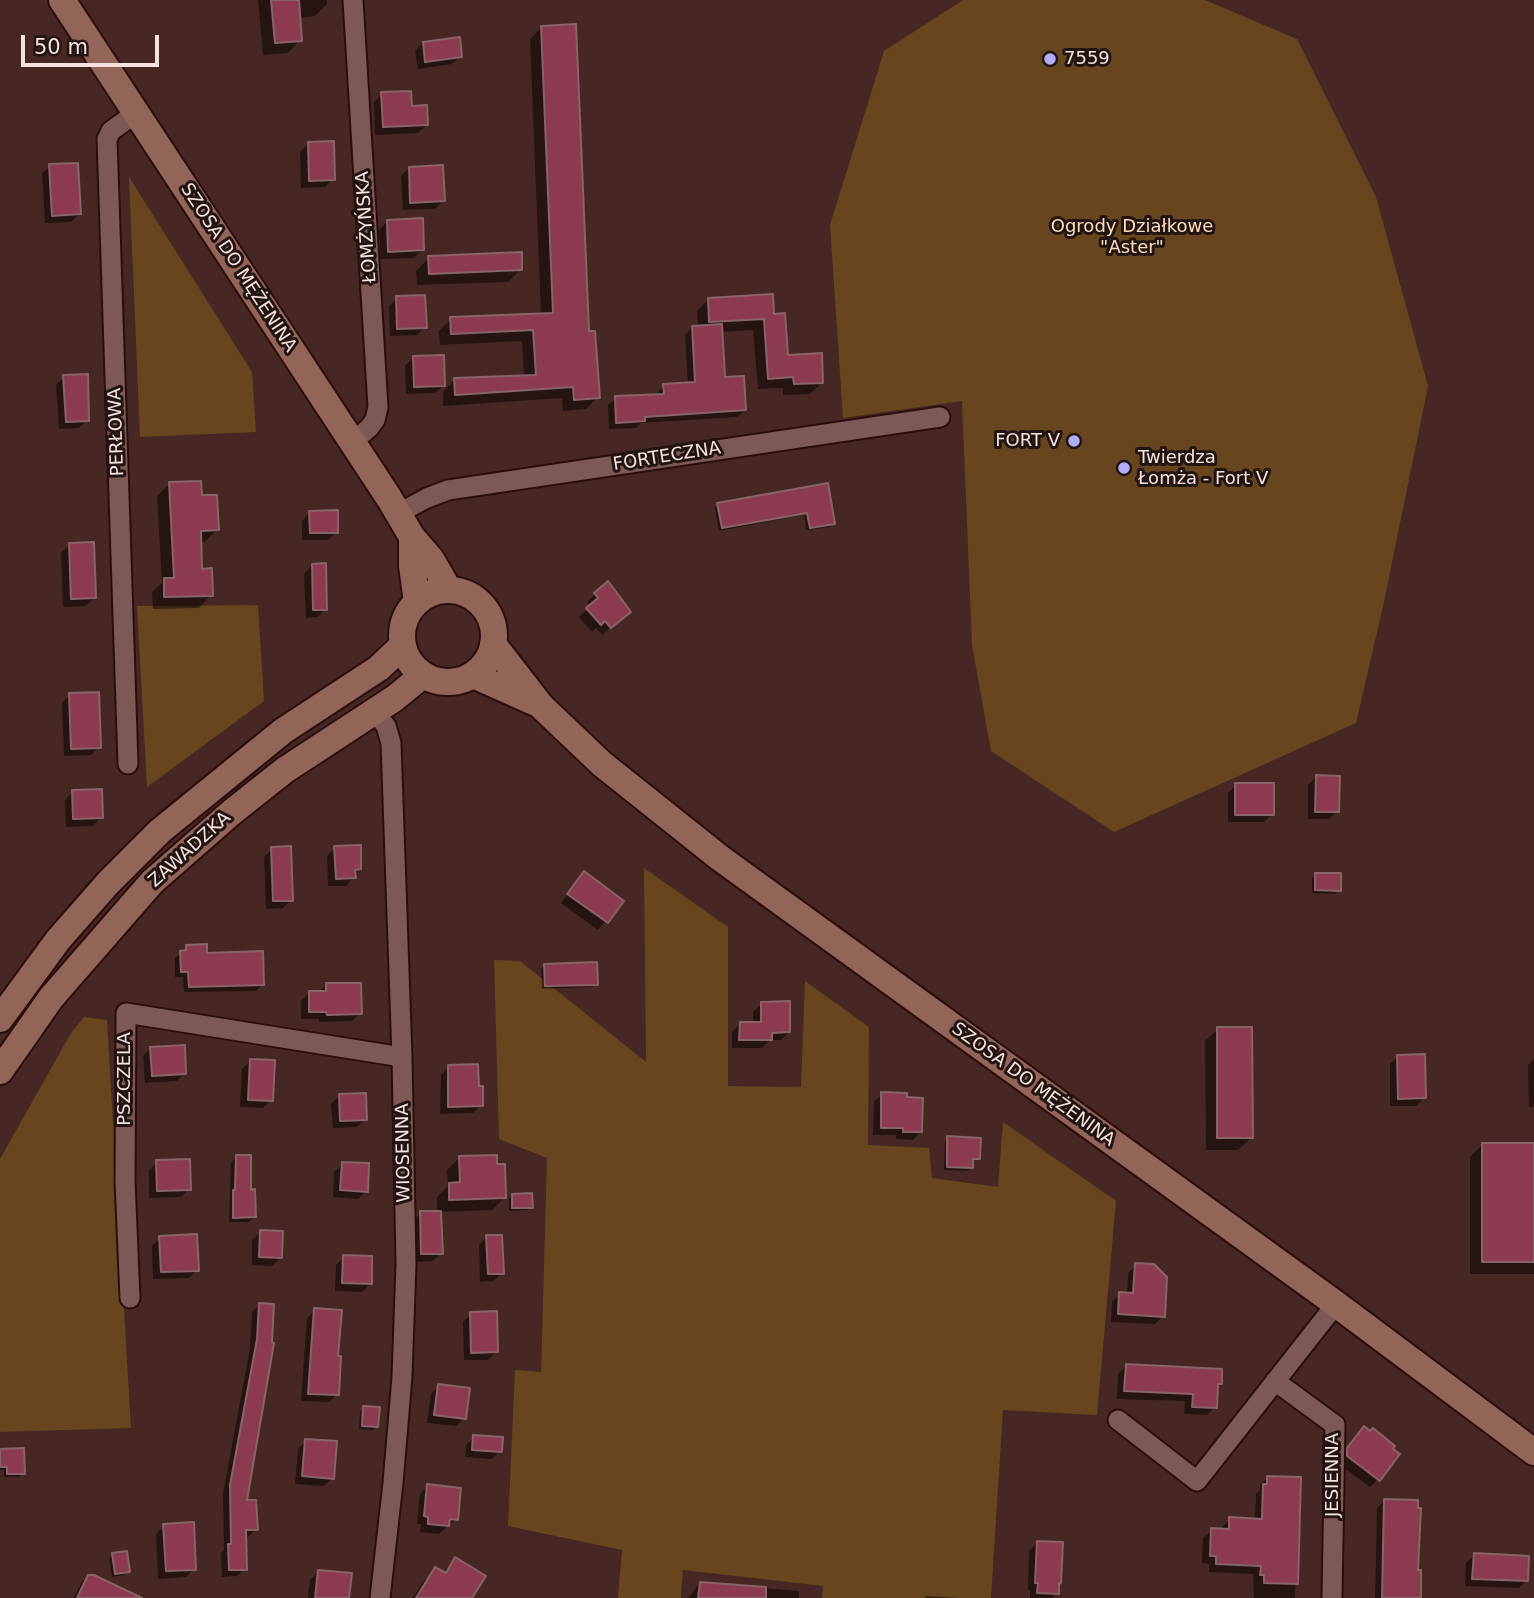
<!DOCTYPE html>
<meta charset="utf-8">
<style>
body{margin:0}
#map{position:relative;width:1534px;height:1598px;overflow:hidden;background:#462723;font-family:"DejaVu Sans",sans-serif}
canvas{display:block}
.scale{position:absolute;left:21px;top:35px;width:138px;height:32px;box-sizing:border-box;border:4px solid #f7e1de;border-top:0;padding-left:9px;font-size:21px;line-height:24px;white-space:nowrap;color:#f7e1de;-webkit-text-stroke:5px #221412;paint-order:stroke}
</style>
<div id="map">
<canvas width="1534" height="1598"></canvas>
<div class="scale">50 m</div>
</div>
<script>
const ctx = document.querySelector('canvas').getContext('2d');
ctx.lineJoin = 'round';
function fill(path, color) { ctx.fillStyle = color; ctx.fill(path, 'evenodd'); }
const shape = rows => new Path2D(rows.map(r => 'M' + r).join(''));
function strokePath(path, color, width, dash) { ctx.strokeStyle = color; ctx.lineWidth = width; ctx.lineCap = dash ? 'butt' : 'round'; ctx.setLineDash(dash || []); ctx.stroke(path); }
function drawText(font, color, halo, rows, align = 'center') {
  ctx.font = font + ' "DejaVu Sans",sans-serif'; ctx.lineWidth = 6; ctx.setLineDash([]); ctx.textBaseline = 'middle'; ctx.strokeStyle = halo; ctx.fillStyle = color; for (const [text, x, y, turn = 0] of rows) {
    ctx.save(); ctx.translate(x, y); ctx.rotate((+turn || 0) * Math.PI / 180); ctx.textAlign = isNaN(turn) ? turn : align; if (halo) ctx.strokeText(text, 0, 0); ctx.fillText(text, 0, 0); ctx.restore();
  }
}
fill(shape([
 [963,0,1205,0,1297,39,1376,197,1428,386,1384,602,1356,723,1114,832,991,751,972,645,962,401,843,418,830,225,884,51],
 [129,177,252,372,256,432,140,437],
 [258,605,264,701,147,787,137,606],
 [644,868,728,927,728,1086,801,1087,805,981,869,1027,868,1145,929,1148,932,1178,998,1187,1003,1122,1116,1201,1097,1415,1003,1410,991,1598,822,1598,823,1586,683,1570,681,1598,618,1598,622,1550,508,1526,515,1370,541,1372,547,1158,499,1139,494,960,520,961,646,1062],
 [84,1017,107,1020,131,1428,0,1432,0,1159,71,1033]
]), '#66451f');
fill(shape([
 [258,0,327,0,327,4,315,16,298,18,300,40,288,53,263,55],
 [542,27,598,397,586,409,563,411,562,398,443,406,443,392,454,380,524,377,522,341,440,345,439,331,451,319,541,315,530,39],
 [423,43,461,56,452,64,418,69,415,51],
 [382,94,410,108,427,125,418,133,375,135,374,102],
 [308,144,333,179,325,187,301,188,300,152],
 [50,166,79,214,71,222,45,223,42,174],
 [409,168,443,201,435,209,403,210,401,176],
 [387,222,422,250,414,258,381,259,379,230],
 [429,258,521,269,508,282,417,285,416,271],
 [397,298,425,327,417,335,390,336,389,306],
 [709,299,773,316,787,357,822,382,810,394,783,395,783,388,758,389,753,330,721,332,723,379,745,410,737,417,641,423,636,428,609,429,608,405,616,398,657,396,657,393,664,386,688,384,685,335,692,328,698,327,697,311],
 [413,358,444,385,435,393,406,394,405,366],
 [64,377,87,420,79,428,59,429,56,385],
 [170,483,201,497,217,530,204,542,200,542,201,570,211,595,199,608,153,609,152,592,162,583,157,496],
 [827,485,833,523,830,527,806,530,804,515,719,531,715,508,718,504],
 [310,512,336,532,328,540,302,540,302,521],
 [69,545,94,598,86,606,63,607,61,553],
 [312,565,325,609,317,617,306,618,304,574],
 [595,594,620,619,602,635,596,628,592,632,579,617,591,606,587,602],
 [70,695,99,747,91,755,64,756,62,703],
 [1316,777,1337,811,1329,819,1308,819,1308,785],
 [1236,785,1272,814,1264,822,1228,822,1228,793],
 [73,791,101,817,93,826,66,827,65,800],
 [335,848,360,869,346,886,328,886,327,856],
 [272,849,291,900,283,908,266,909,264,857],
 [1316,875,1339,890,1335,894,1312,893,1312,878],
 [576,882,622,901,598,930,561,903],
 [187,947,205,955,262,985,256,991,184,992,183,977,175,977,175,958],
 [545,965,596,984,592,987,542,989,541,969],
 [326,985,360,1013,352,1021,319,1022,319,1019,301,1019,301,1001,309,993,318,993],
 [761,1004,789,1032,781,1040,770,1040,762,1048,732,1048,732,1032,740,1024,753,1024,753,1012],
 [1218,1029,1251,1138,1238,1150,1206,1150,1205,1041],
 [151,1048,185,1073,177,1081,145,1083,143,1056],
 [1398,1056,1424,1098,1416,1106,1390,1106,1390,1064],
 [1534,1059,1534,1107,1529,1107,1528,1065],
 [250,1061,271,1100,263,1108,240,1107,242,1069],
 [449,1067,481,1105,473,1113,440,1114,441,1075],
 [882,1094,921,1131,913,1140,896,1139,896,1135,873,1135,874,1102],
 [339,1096,365,1119,357,1127,333,1128,331,1104],
 [948,1138,978,1158,972,1162,971,1167,968,1171,944,1170,945,1142],
 [1482,1145,1534,1145,1534,1274,1470,1274,1470,1157],
 [237,1157,249,1191,254,1217,249,1222,229,1222,231,1162],
 [460,1157,496,1166,504,1198,492,1210,440,1212,441,1253,433,1261,414,1262,413,1221,421,1213,437,1213,437,1197,448,1186,447,1170],
 [157,1162,189,1189,181,1197,149,1198,149,1170],
 [343,1164,366,1191,358,1199,333,1197,334,1172],
 [512,1195,531,1207,528,1210,509,1211,509,1199],
 [261,1232,281,1257,272,1266,252,1265,252,1240],
 [487,1237,502,1273,494,1281,480,1282,479,1245],
 [160,1238,197,1270,189,1278,153,1279,152,1246],
 [344,1257,370,1284,362,1292,335,1291,336,1265],
 [1136,1265,1163,1316,1155,1324,1111,1322,1112,1302,1120,1294,1127,1295,1128,1273],
 [260,1304,245,1502,256,1529,248,1537,244,1537,245,1569,237,1576,222,1577,221,1553,224,1550,223,1494,250,1348,252,1312],
 [315,1310,336,1357,337,1394,329,1402,301,1401,307,1318],
 [471,1314,497,1351,488,1360,464,1360,463,1322],
 [1126,1366,1220,1383,1216,1387,1215,1407,1207,1415,1184,1414,1185,1401,1117,1399,1118,1374],
 [439,1386,464,1418,456,1426,427,1423,431,1394],
 [364,1407,377,1426,373,1430,359,1429,360,1411],
 [474,1437,500,1451,492,1459,465,1457,466,1445],
 [1356,1437,1378,1479,1370,1487,1339,1464,1339,1458],
 [306,1441,332,1478,324,1486,295,1484,298,1449],
 [0,1451,23,1473,19,1477,4,1477,4,1470,0,1470],
 [1268,1477,1299,1478,1295,1598,1254,1598,1253,1574,1209,1572,1209,1564,1202,1563,1203,1538,1212,1530,1222,1531,1222,1527,1230,1519,1255,1520,1256,1494,1260,1490,1260,1485],
 [428,1486,456,1519,439,1534,420,1532,421,1524,417,1524,420,1494],
 [1385,1500,1416,1572,1419,1598,1375,1598,1377,1508],
 [164,1526,194,1569,186,1577,158,1579,156,1534],
 [1037,1543,1057,1585,1057,1593,1052,1598,1030,1598,1030,1590,1028,1590,1029,1551],
 [113,1555,128,1571,124,1575,112,1577,109,1558],
 [1474,1555,1527,1580,1519,1588,1465,1586,1466,1563],
 [456,1560,470,1598,413,1598,423,1582,435,1569,442,1573],
 [318,1572,348,1598,308,1598,310,1580],
 [89,1575,129,1594,127,1598,74,1598,81,1583],
 [700,1583,799,1591,799,1598,688,1598],
 [926,1596,960,1598,925,1598]
]), '#0007');
const building = shape([
 [271,0,299,0,302,41,275,43,271,0],
 [576,24,589,331,595,331,600,398,574,400,573,387,455,395,454,378,536,375,533,330,451,334,450,317,553,313,541,26,576,24],
 [460,37,462,57,425,62,423,42,460,37],
 [411,91,412,106,427,105,428,125,383,127,381,92,411,91],
 [334,141,335,180,309,181,308,142,334,141],
 [78,163,81,214,52,216,49,164,78,163],
 [443,165,445,201,410,203,409,167,443,165],
 [423,218,424,250,388,252,387,220,423,218],
 [522,252,522,270,429,274,428,256,522,252],
 [773,294,774,314,785,313,788,355,822,353,823,383,794,384,793,377,768,379,764,319,709,322,708,298,773,294],
 [425,295,427,328,397,329,396,296,425,295],
 [722,324,725,377,744,376,746,410,645,417,645,421,616,423,615,396,664,394,663,384,695,382,692,326,722,324],
 [444,355,445,386,414,387,413,356,444,355],
 [88,374,89,421,66,422,63,375,88,374],
 [201,481,202,495,217,495,219,530,201,531,202,569,212,568,213,596,164,597,164,578,174,578,169,482,201,481],
 [828,483,835,524,810,528,807,513,722,528,717,503,828,483],
 [338,510,338,533,310,533,309,511,338,510],
 [94,542,96,598,71,599,69,543,94,542],
 [326,563,327,610,313,610,312,564,326,563],
 [608,581,631,612,611,628,605,621,601,625,586,608,598,598,594,593,608,581],
 [99,692,101,748,71,749,69,693,99,692],
 [1316,775,1340,776,1339,812,1315,812,1316,775],
 [1235,783,1274,783,1274,815,1235,815,1235,783],
 [102,789,103,818,73,819,72,790,102,789],
 [361,845,361,869,355,870,356,878,336,879,334,846,361,845],
 [291,846,293,901,273,901,271,847,291,846],
 [584,871,624,901,608,923,567,894,584,871],
 [1315,873,1341,873,1341,891,1315,890,1315,873],
 [207,944,207,953,263,951,264,985,189,987,188,972,181,972,180,951,186,950,186,945,207,944],
 [597,962,598,985,545,986,544,964,597,962],
 [326,983,361,983,362,1014,327,1015,326,1012,309,1012,309,991,326,991,326,983],
 [790,1001,790,1032,772,1033,772,1040,739,1040,740,1022,761,1022,761,1002,790,1001],
 [1217,1027,1252,1027,1253,1138,1217,1138,1217,1027],
 [185,1045,186,1074,152,1076,150,1047,185,1045],
 [1425,1054,1426,1098,1398,1099,1397,1055,1425,1054],
 [250,1059,275,1060,273,1101,248,1100,250,1059],
 [478,1064,479,1086,483,1086,483,1106,448,1107,448,1065,478,1064],
 [881,1092,907,1093,907,1097,923,1098,922,1132,903,1132,903,1128,881,1128,881,1092],
 [366,1093,367,1120,340,1121,339,1094,366,1093],
 [947,1136,981,1138,980,1159,973,1159,973,1168,947,1167,947,1136],
 [1482,1143,1534,1143,1534,1262,1482,1262,1482,1143],
 [236,1155,251,1155,251,1190,255,1189,256,1217,233,1218,233,1190,235,1190,236,1155],
 [497,1155,497,1164,505,1164,506,1198,449,1200,449,1183,460,1182,459,1156,497,1155],
 [190,1159,191,1190,157,1191,156,1160,190,1159],
 [342,1162,369,1163,368,1192,340,1190,342,1162],
 [532,1193,533,1208,512,1208,512,1194,532,1193],
 [420,1211,441,1211,443,1254,421,1254,420,1211],
 [260,1230,283,1231,282,1258,259,1257,260,1230],
 [197,1234,199,1271,161,1272,159,1236,197,1234],
 [486,1235,502,1235,504,1274,488,1274,486,1235],
 [343,1255,372,1256,372,1284,342,1283,343,1255],
 [1135,1263,1154,1264,1167,1277,1165,1317,1118,1314,1119,1292,1133,1293,1135,1263],
 [259,1303,274,1304,272,1342,274,1343,247,1500,256,1500,258,1530,246,1530,247,1570,229,1570,228,1544,231,1544,230,1485,257,1339,259,1303],
 [314,1308,342,1310,338,1356,341,1356,339,1395,308,1394,314,1308],
 [497,1311,498,1352,471,1353,470,1312,497,1311],
 [1126,1364,1222,1369,1222,1384,1218,1384,1217,1408,1192,1407,1193,1394,1124,1391,1126,1364],
 [438,1384,470,1388,466,1419,434,1415,438,1384],
 [363,1406,380,1407,378,1427,362,1426,363,1406],
 [1364,1426,1370,1431,1373,1428,1395,1446,1393,1449,1400,1454,1380,1481,1347,1456,1347,1448,1364,1426],
 [473,1435,503,1437,502,1452,472,1450,473,1435],
 [305,1439,337,1441,334,1479,302,1476,305,1439],
 [24,1448,25,1474,7,1474,7,1467,0,1467,0,1449,24,1448],
 [1267,1476,1301,1477,1298,1584,1264,1583,1264,1575,1260,1575,1261,1566,1216,1564,1216,1556,1210,1556,1211,1528,1229,1529,1229,1517,1262,1519,1263,1484,1267,1484,1267,1476],
 [427,1484,461,1488,458,1520,450,1519,449,1526,428,1524,428,1517,424,1516,427,1484],
 [1384,1499,1418,1500,1418,1508,1421,1508,1418,1570,1421,1570,1421,1598,1382,1598,1384,1499],
 [194,1522,196,1570,166,1571,163,1524,194,1522],
 [1037,1541,1063,1542,1061,1583,1059,1584,1059,1594,1037,1593,1038,1583,1035,1583,1037,1541],
 [127,1551,130,1572,115,1574,112,1553,127,1551],
 [1474,1553,1529,1556,1528,1581,1472,1579,1474,1553],
 [455,1557,486,1576,472,1598,416,1598,435,1567,446,1573,455,1557],
 [318,1570,352,1573,349,1598,315,1598,318,1570],
 [88,1575,94,1575,142,1598,77,1598,88,1575],
 [700,1582,766,1587,766,1598,698,1598,700,1582]
]);
fill(building, '#8b3a4f');
strokePath(building, '#88646a', 2);
const street = shape([
 [351,443,369,428,375,420,378,407,353,0],
 [399,513,427,498,448,490,940,417],
 [375,712,386,726,391,743,402,1057,406,1264,402,1377,393,1483,380,1598],
 [128,764,107,139,111,131,136,113],
 [130,1298,125,1181,126,1013,402,1057],
 [1275,1381,1335,1425,1332,1598],
 [1118,1420,1197,1481,1336,1304]
]);
const secondary = shape([
 [62,0,389,498,412,537,431,559,449,590],
 [412,537,412,566,417,602],
 '402 636a46 46 0 1 1 92 0a46 46 0 1 1-92 0Z',
 [493,644,541,706,602,764,720,858,1336,1304,1534,1452],
 [473,675,538,704],
 [0,1019,58,940,108,883,160,831,283,731,379,668,403,645],
 [0,1071,51,998,152,882,232,812,285,770,395,698,423,675]
]);
strokePath(street, '#2b0e0c', 23);
strokePath(secondary, '#2b0e0c', 30);
strokePath(street, '#7d5955', 19);
strokePath(secondary, '#926558', 26);
for (const [x, y, r, color] of [
 [1050,59,7,"#b1adfa"],
 [1074,441,7,"#b1adfa"],
 [1124,468,7,"#b1adfa"]
]) { const dot = new Path2D(); dot.arc(x, y, r, 0, 2 * Math.PI); ctx.fillStyle = color; ctx.fill(dot); strokePath(dot, '#221412', 2.5); }
drawText('18px', '#f7e1de', '#221412', [
 ["7559",1064,59],
 ["FORT V",1060,441,"right"],
 ["Twierdza",1138,458],
 ["Łomża - Fort V",1138,479]
], 'left');
drawText('18px', '#f7e1de', '#221412', [
 ["ŁOMŻYŃSKA",367,227,-94],
 ["SZOSA DO MĘŻENINA",238,268,57],
 ["PERŁOWA",117,432,-92],
 ["FORTECZNA",667,457,-9],
 ["ZAWADZKA",190,850,-42],
 ["PSZCZELA",125,1079,-90],
 ["SZOSA DO MĘŻENINA",1033,1085,36],
 ["WIOSENNA",404,1153,-91],
 ["JESIENNA",1333,1475,-90]
]);
drawText('18px', '#ffdebd', '#221412', [
 ["Ogrody Działkowe",1132,227],
 ["\"Aster\"",1132,248]
]);
</script>
